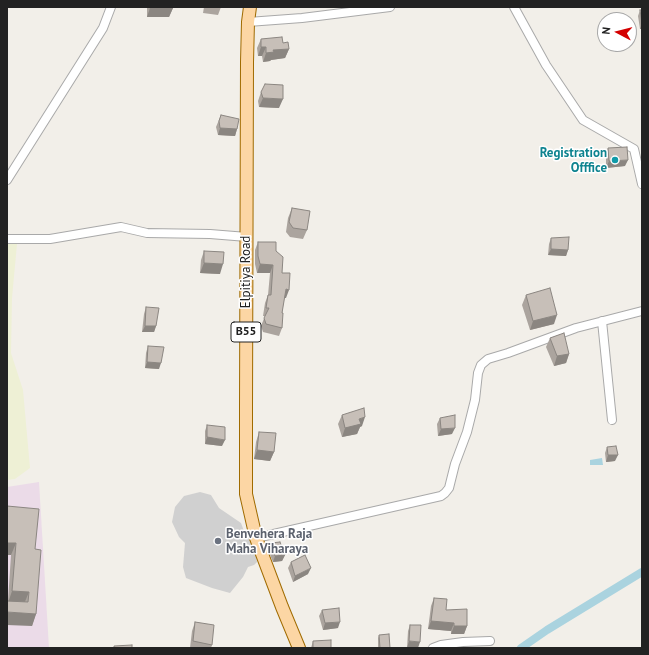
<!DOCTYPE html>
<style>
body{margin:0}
#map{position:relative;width:649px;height:655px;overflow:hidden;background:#f2efe9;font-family:"PT Sans",sans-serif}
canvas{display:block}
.frame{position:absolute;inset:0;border:8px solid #222;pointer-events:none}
.north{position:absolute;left:597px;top:12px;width:40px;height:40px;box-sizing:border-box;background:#fff;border:1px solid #a7a7a7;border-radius:50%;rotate:277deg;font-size:11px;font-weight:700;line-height:16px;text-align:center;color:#222}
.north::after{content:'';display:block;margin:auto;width:14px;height:18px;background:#d40000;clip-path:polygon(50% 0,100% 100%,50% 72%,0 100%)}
</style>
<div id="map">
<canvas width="649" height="655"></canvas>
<div class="frame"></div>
<div class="north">N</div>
</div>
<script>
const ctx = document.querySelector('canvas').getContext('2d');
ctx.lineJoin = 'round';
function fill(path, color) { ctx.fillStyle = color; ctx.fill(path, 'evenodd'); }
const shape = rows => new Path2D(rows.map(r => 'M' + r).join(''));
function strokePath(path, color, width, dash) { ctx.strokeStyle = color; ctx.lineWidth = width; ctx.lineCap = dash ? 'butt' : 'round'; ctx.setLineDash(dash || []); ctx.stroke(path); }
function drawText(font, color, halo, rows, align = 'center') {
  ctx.font = font + ' "PT Sans",sans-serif'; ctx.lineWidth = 3; ctx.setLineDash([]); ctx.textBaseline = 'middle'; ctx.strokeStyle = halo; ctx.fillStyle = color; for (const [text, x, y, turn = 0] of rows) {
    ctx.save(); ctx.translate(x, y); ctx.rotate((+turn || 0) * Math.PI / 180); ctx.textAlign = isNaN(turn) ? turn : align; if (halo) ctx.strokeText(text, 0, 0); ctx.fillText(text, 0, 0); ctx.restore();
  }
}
fill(shape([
 [39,482,49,648,7,648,7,487]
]), '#ebdbe8');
fill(shape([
 [200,492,211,495,219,508,241,523,245,534,252,539,255,547,257,562,254,565,248,567,243,577,230,593,212,588,186,578,183,567,185,543,179,537,172,522,175,507,184,496]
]), '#d0d0d0');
fill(shape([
 [7,244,17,244,12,298,11,353,23,390,30,468,15,479,7,480]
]), '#eef0d5');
fill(shape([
 [602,458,603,465,590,465,590,460]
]), '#aad3df');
strokePath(shape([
 [521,648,547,630,642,572]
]), '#aad3df', 8);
const street = shape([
 [514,7,546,65,583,120,634,149,642,184],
 [248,22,302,18,390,7],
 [7,180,103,28,111,7],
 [7,239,50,239,121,227,147,233,210,234,247,237],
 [602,321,612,420],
 [256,538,441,496,445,493,449,488,455,464,467,432,475,400,478,373,481,365,488,359,508,353,576,328,642,311],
 [433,648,441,645,463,642,490,641]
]);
const primary = shape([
 [250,7,248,22,247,62,246,406,246,494,256,538,282,607,299,648]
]);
strokePath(street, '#a9a9a9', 10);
strokePath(primary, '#a06b00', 14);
strokePath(street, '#fff', 8);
strokePath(primary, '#fcd6a4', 12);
fill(shape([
 [147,7,173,7,173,8,169,17,147,17],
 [204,7,221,7,218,15,203,13],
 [640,10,642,10,642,29,640,29,638,16],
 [261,39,283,43,289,49,285,58,271,60,270,61,263,62,262,56,258,56,257,48],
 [261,92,279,108,259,107,258,101],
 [221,115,237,129,235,136,218,135,216,127],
 [608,148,625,166,606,168,606,154],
 [292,208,307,230,303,239,290,237,286,232,288,218],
 [551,238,568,250,566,256,548,255,549,244],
 [258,242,276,251,282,273,286,298,284,298,282,313,282,328,279,336,263,332,261,326,265,316,263,316,265,303,268,295,270,273,257,273,255,264,255,250],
 [204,251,220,274,200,273,201,260],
 [526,295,554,324,530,330,522,305],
 [146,307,156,326,154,332,142,332,144,314],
 [550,338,569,354,566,363,554,366,546,347],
 [148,346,159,369,145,368,146,353],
 [342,415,362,426,360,427,357,434,342,437,338,424],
 [440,418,452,434,438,436,437,424],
 [207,425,222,446,205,444,205,431],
 [259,432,274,452,270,461,254,459,256,442],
 [607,447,615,461,606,462,605,453],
 [7,506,35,549,36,614,32,626,8,601,11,555],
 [271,543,285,555,282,561,273,562,268,550],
 [291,562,308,574,293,582,288,568],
 [434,598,446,610,467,626,464,634,451,634,451,631,428,629,431,606],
 [322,610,338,628,323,630,319,616],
 [195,622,212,645,211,648,190,648,192,631],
 [410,625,421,625,407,648,408,631],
 [379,635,390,648,378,648,378,638],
 [313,641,331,648,311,648]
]), '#aba49e');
fill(shape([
 [150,8,173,8,169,17,147,17],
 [642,23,642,29,640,29],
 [261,47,266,47,262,56,258,56],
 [289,49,285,58,271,60,270,61,263,62,266,53,273,50],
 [263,98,283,99,279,108,259,107],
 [220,128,237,129,235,136,218,135],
 [628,160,625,166,606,168,609,161],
 [551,249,568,250,566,256,548,255],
 [204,263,223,264,220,274,200,273],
 [260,264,273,265,270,273,257,273],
 [286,289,289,290,286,298,283,298],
 [557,315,554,324,530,330,533,321],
 [145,326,156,326,154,332,142,332],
 [569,354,566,363,554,366,557,356],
 [147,362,161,363,159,369,145,368],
 [365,417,362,426,360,427,357,434,342,437,345,428,359,419],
 [455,428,452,434,438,436,441,429],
 [207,437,225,440,222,446,205,444],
 [257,450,274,452,270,461,254,459],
 [608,455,618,455,615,461,606,462],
 [7,543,16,543,11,555,7,555],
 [285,555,282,561,273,562,275,556],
 [311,568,308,574,293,582,295,576],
 [12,591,29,592,24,604,8,603],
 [7,612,36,614,32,626,7,625],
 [431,621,454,623,451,631,428,629],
 [340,622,338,628,323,630,325,623],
 [454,626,467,626,464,634,451,634],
 [409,641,420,642,418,648,407,648]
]), '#8b8681');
const building = shape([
 [150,7,173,7,173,8,150,8,150,7],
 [640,10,642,10,642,23,640,10],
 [282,37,283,43,288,42,289,49,273,50,274,52,266,53,266,47,261,47,261,39,282,37],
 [265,84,283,85,283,99,263,98,261,92,265,84],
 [221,115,239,119,237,129,220,128,219,121,221,115],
 [627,147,628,160,609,161,608,148,627,147],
 [292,208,310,211,307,230,293,228,289,222,292,208],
 [569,237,568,250,551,249,551,238,569,237],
 [258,242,276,242,276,251,283,257,282,273,290,273,289,290,286,289,282,313,283,313,282,328,266,324,264,318,269,308,266,308,268,295,271,295,273,265,260,264,258,256,258,242],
 [204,251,224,252,223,264,204,263,204,251],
 [550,288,557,315,533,321,526,295,550,288],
 [146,307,159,308,156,326,145,326,146,307],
 [564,333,569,354,557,356,550,338,564,333],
 [148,346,164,347,161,363,147,362,148,346],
 [364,408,365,417,359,419,361,424,345,428,342,415,364,408],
 [455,415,455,428,441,429,440,418,455,415],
 [207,425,225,427,225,440,207,437,207,425],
 [259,432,276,433,274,452,257,450,259,432],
 [616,446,618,455,608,455,607,447,616,446],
 [7,506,39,509,35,549,41,550,36,614,7,612,7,617,7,601,28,602,29,592,12,591,16,543,7,543,7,506],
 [280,542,285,555,275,556,271,543,280,542],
 [305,555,311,568,295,576,291,562,305,555],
 [434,598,447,599,446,610,467,609,467,626,454,626,454,623,431,621,434,598],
 [339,608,340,622,325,623,322,610,339,608],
 [195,622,214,625,212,645,193,641,195,622],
 [410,625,421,625,420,642,409,641,410,625],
 [389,634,390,648,380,648,379,635,389,634],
 [331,640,331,648,313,648,313,641,331,640],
 [132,645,132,648,114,648,114,646,132,645]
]);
fill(building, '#c7bfb8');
strokePath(building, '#8b8681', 1);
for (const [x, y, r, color] of [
 [615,160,4,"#0f9aa8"],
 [218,541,4,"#6b7280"]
]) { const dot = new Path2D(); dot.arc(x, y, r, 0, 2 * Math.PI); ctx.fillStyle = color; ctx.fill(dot); strokePath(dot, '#fff', 1.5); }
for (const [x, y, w] of [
 [246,332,30]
]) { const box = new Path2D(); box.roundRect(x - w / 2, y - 10, w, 20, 3); ctx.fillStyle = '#fff'; ctx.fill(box); strokePath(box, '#222', 1); }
drawText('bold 12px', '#222', null, [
 ["B55",246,332]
]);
drawText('bold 13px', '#0d838f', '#fff', [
 ["Registration",607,153],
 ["Offfice",607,168]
], 'right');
drawText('13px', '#222', '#fff', [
 ["Elpitiya Road",246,272,-90]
]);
drawText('bold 13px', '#5b616d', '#fff', [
 ["Benvehera Raja",226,534],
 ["Maha Viharaya",226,549]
], 'left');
</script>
